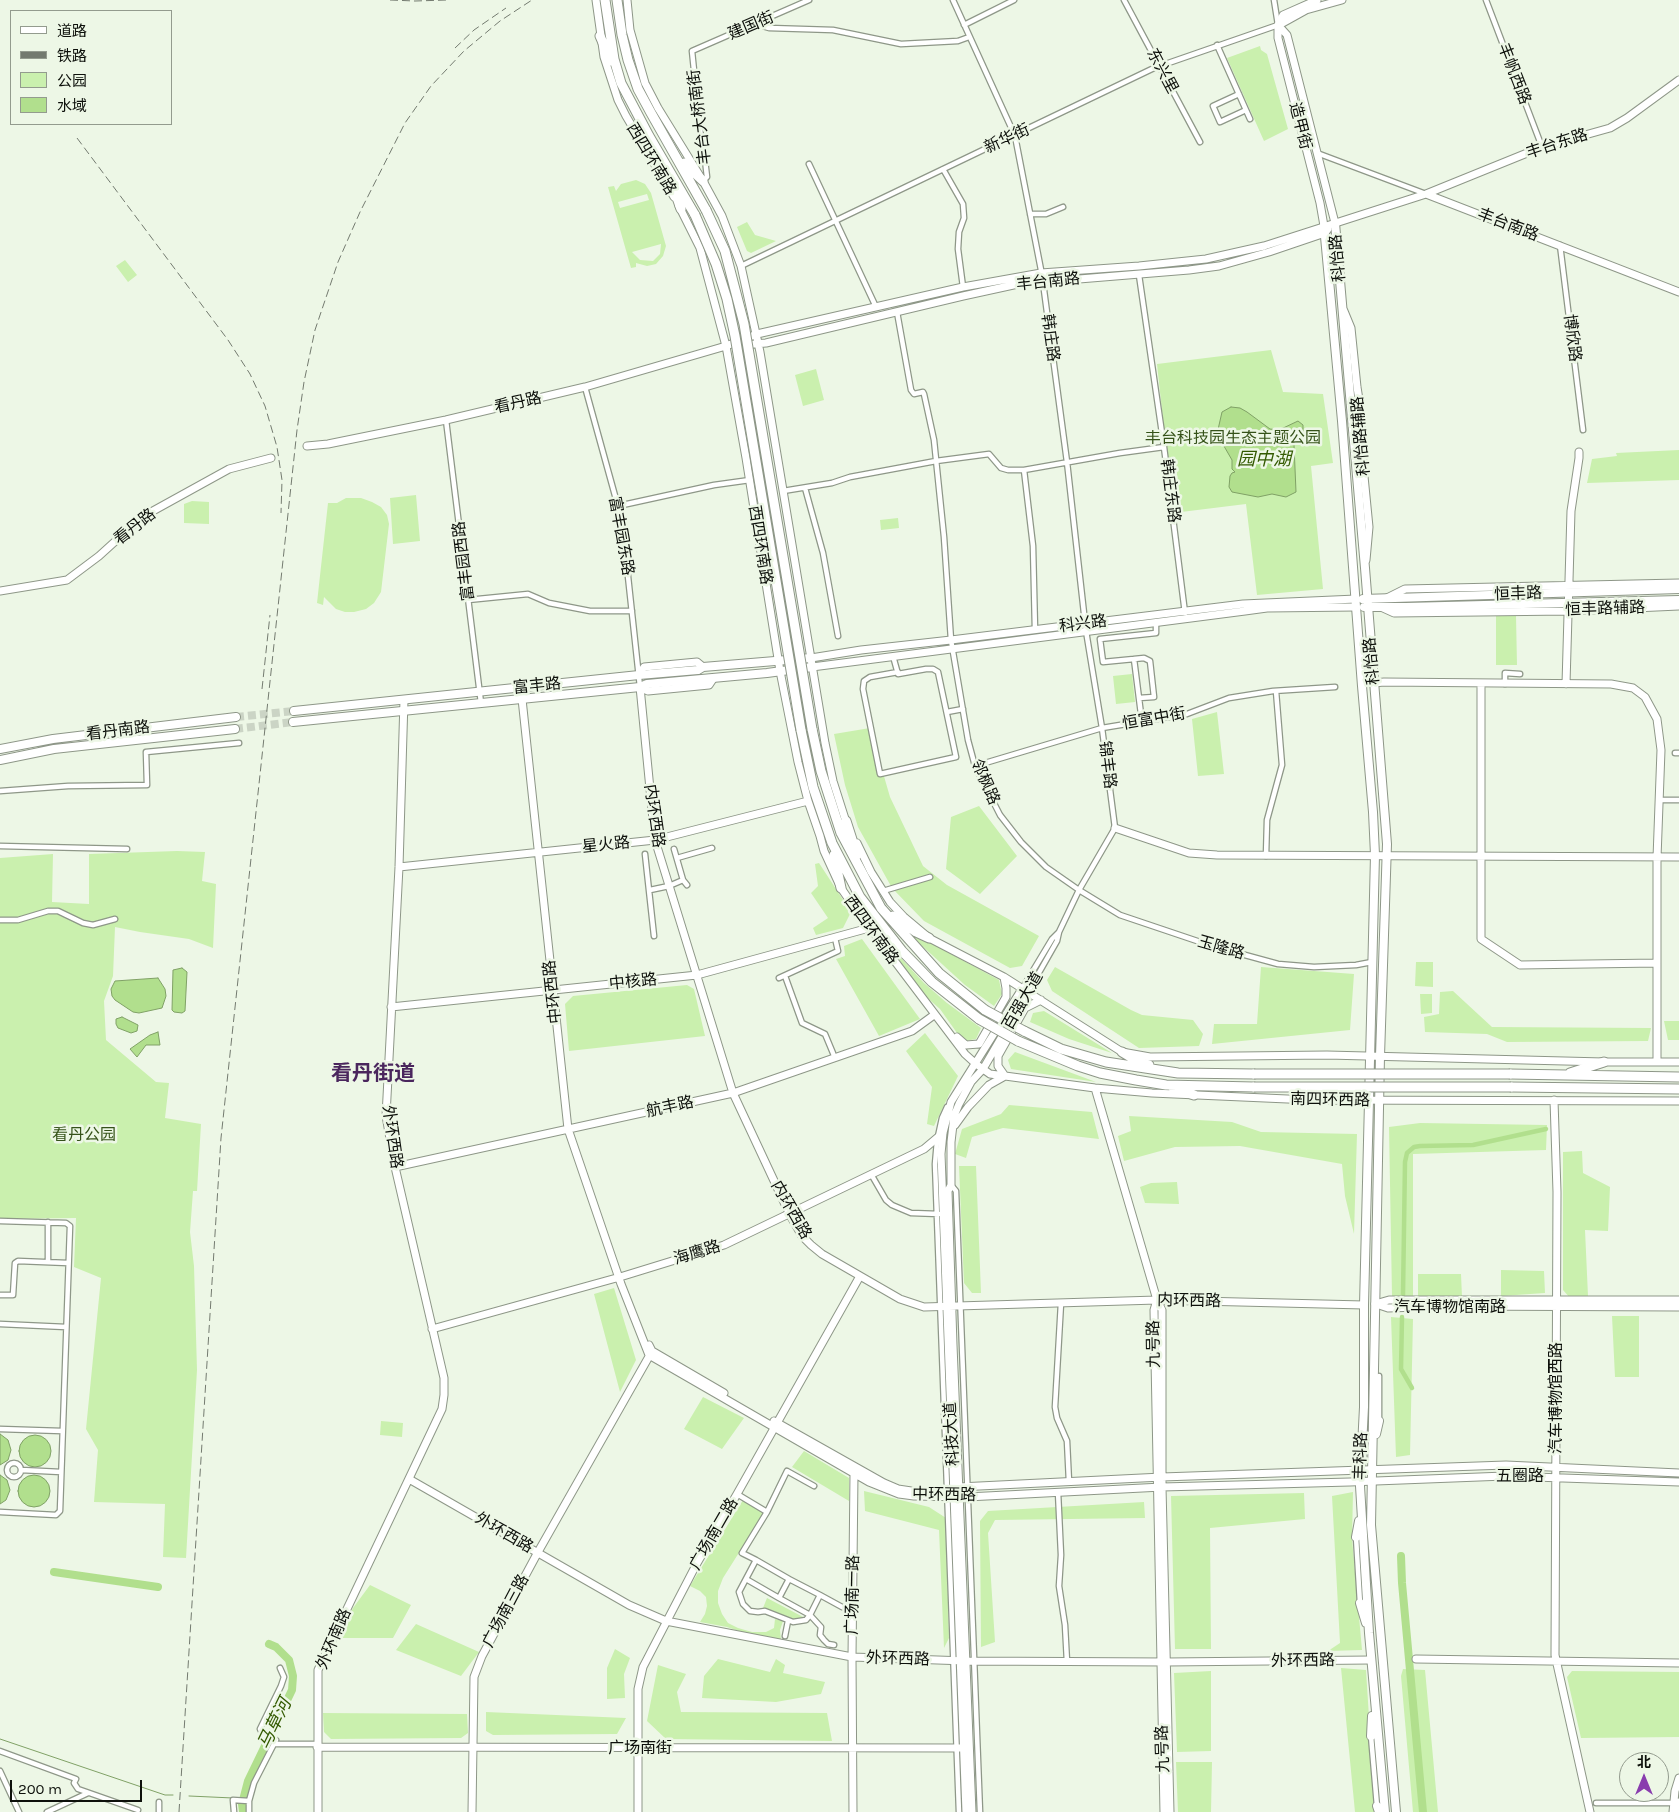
<!DOCTYPE html>
<meta charset="utf-8">
<style>
body{margin:0}
#map{position:relative;width:1679px;height:1812px;overflow:hidden;background:#edf7e6;font-family:Karla,"Noto Sans SC",sans-serif}
canvas{display:block}
.legend{position:absolute;left:10px;top:10px;width:162px;height:115px;box-sizing:border-box;background:#edf7e6;border:1px solid #939b8e;margin:0;padding:6px 9px;list-style:none;font-size:15px;color:#0d100b}
.legend li{display:flex;align-items:center;gap:10px;height:25px}
.legend b{width:25px;border:1px solid #939b8e}
.north{position:absolute;left:1619px;top:1752px;width:50px;height:50px;box-sizing:border-box;background:#edf7e6;border:1px solid #939b8e;border-radius:50%;rotate:0deg;font-size:14px;font-weight:700;line-height:20px;text-align:center;color:#0d100b}
.north::after{content:'';display:block;margin:auto;width:18px;height:22px;background:#893dae;clip-path:polygon(50% 0,100% 100%,50% 72%,0 100%)}
.scale{position:absolute;left:10px;top:1780px;width:132px;height:22px;box-sizing:border-box;border:2px solid #0d100b;border-top:0;padding-left:6px;font-size:15px;line-height:18px;white-space:nowrap;color:#0d100b;-webkit-text-stroke:4px #edf7e6;paint-order:stroke}
</style>
<div id="map">
<canvas width="1679" height="1812"></canvas>
<ul class="legend">
<li><b style="height:6px;background:#fff"></b>道路</li>
<li><b style="height:6px;background:#737a6f"></b>铁路</li>
<li><b style="height:14px;background:#caf0ae"></b>公园</li>
<li><b style="height:14px;background:#b1df8d"></b>水域</li>
</ul>
<div class="north">北</div>
<div class="scale">200 m</div>
</div>
<script>
const ctx = document.querySelector('canvas').getContext('2d');
ctx.lineJoin = 'round';
function fill(path, color) { ctx.fillStyle = color; ctx.fill(path, 'evenodd'); }
const shape = rows => new Path2D(rows.map(r => 'M' + r).join(''));
function strokePath(path, color, width, dash) { ctx.strokeStyle = color; ctx.lineWidth = width; ctx.lineCap = dash ? 'butt' : 'round'; ctx.setLineDash(dash || []); ctx.stroke(path); }
function drawText(font, color, halo, rows, align = 'center') {
  ctx.font = font + ' Karla,"Noto Sans SC",sans-serif'; ctx.lineWidth = 5; ctx.setLineDash([]); ctx.textBaseline = 'middle'; ctx.strokeStyle = halo; ctx.fillStyle = color; for (const [text, x, y, turn = 0] of rows) {
    ctx.save(); ctx.translate(x, y); ctx.rotate((+turn || 0) * Math.PI / 180); ctx.textAlign = isNaN(turn) ? turn : align; if (halo) ctx.strokeText(text, 0, 0); ctx.fillText(text, 0, 0); ctx.restore();
  }
}
fill(shape([
 [1260,46,1261,50,1267,54,1288,129,1264,141,1227,58],
 [636,180,645,184,651,193,666,246,663,256,656,264,647,266,636,263,636,267,631,268,608,187,614,186,616,191,621,184],
 [647,194,649,200,620,208,618,202],
 [661,244,660,254,653,261,640,260,632,252],
 [747,222,755,235,776,241,751,253,747,251,737,227],
 [125,260,137,275,128,282,116,266],
 [1271,350,1283,392,1323,394,1333,463,1311,466,1323,589,1257,595,1246,504,1173,513,1157,364],
 [816,369,824,400,803,406,795,375],
 [1679,450,1679,480,1587,483,1592,459,1617,456,1616,453],
 [416,495,420,541,393,544,390,498],
 [346,498,361,498,372,502,381,507,387,515,389,524,381,592,374,603,366,609,354,612,345,612,336,609,324,597,323,605,317,603,328,503,337,503],
 [192,501,209,502,209,524,184,523,184,504],
 [898,518,899,528,881,530,880,520],
 [1496,616,1516,616,1517,665,1496,665],
 [1132,674,1135,702,1116,704,1113,676],
 [1217,712,1224,774,1198,776,1192,719],
 [870,728,890,797,923,866,947,885,1039,936,1022,966,1010,968,924,921,892,888,858,827,845,785,834,734],
 [979,806,1017,856,980,894,946,869,951,817],
 [177,851,205,852,202,881,216,884,213,948,189,939,140,932,115,927,113,976,104,1001,106,1040,156,1082,169,1083,165,1118,201,1124,197,1191,193,1191,190,1232,194,1266,197,1370,186,1558,163,1557,165,1504,94,1502,98,1450,86,1429,101,1278,74,1267,76,1218,0,1219,0,858,53,854,52,902,89,904,89,854],
 [819,863,851,912,843,928,816,935,813,928,828,918,811,893,818,886,815,864],
 [903,924,916,935,999,980,1002,994,994,1006,965,985,920,944],
 [862,939,920,1019,879,1036,836,959,845,956,844,946],
 [888,944,924,983,947,1003,981,1028,976,1039,965,1041,962,1040,940,1009,924,995],
 [1416,962,1433,962,1433,987,1415,986],
 [1055,967,1131,1010,1142,1015,1193,1020,1203,1034,1199,1046,1139,1048,1052,991,1047,980],
 [1261,967,1354,974,1350,1030,1212,1044,1214,1024,1257,1024],
 [687,985,694,989,705,1036,569,1051,565,1004,573,996],
 [1453,991,1492,1027,1651,1028,1648,1041,1507,1042,1487,1034,1425,1032,1424,1017,1439,1014,1440,992],
 [1420,994,1432,994,1432,1013,1421,1014],
 [1044,1011,1112,1053,1069,1039,1030,1022,1033,1013],
 [1664,1021,1679,1021,1679,1040,1668,1040],
 [925,1033,958,1076,934,1126,927,1124,932,1087,906,1051],
 [1015,1052,1096,1082,1011,1069,1008,1060],
 [1009,1105,1092,1112,1099,1139,1003,1128,972,1137,966,1158,955,1154,962,1129,1001,1114],
 [1129,1116,1232,1122,1261,1132,1357,1134,1354,1234,1345,1196,1342,1164,1240,1146,1175,1147,1124,1161,1118,1136,1131,1131],
 [1420,1123,1547,1125,1546,1150,1413,1154,1413,1296,1392,1296,1389,1127],
 [1582,1151,1583,1173,1610,1187,1608,1231,1585,1230,1588,1296,1570,1298,1563,1290,1563,1152],
 [959,1166,976,1166,981,1293,972,1293,964,1283],
 [1177,1182,1179,1204,1145,1203,1140,1187,1151,1183],
 [1501,1270,1544,1271,1545,1293,1501,1296],
 [1418,1274,1461,1274,1462,1297,1418,1299],
 [614,1288,636,1360,620,1392,594,1294],
 [1612,1316,1639,1316,1639,1377,1615,1377],
 [1391,1317,1413,1319,1410,1455,1396,1457],
 [703,1397,744,1418,722,1449,684,1429],
 [381,1421,403,1423,402,1437,380,1435],
 [804,1451,849,1478,849,1501,792,1467],
 [864,1491,929,1507,946,1518,949,1638,944,1648,939,1530,865,1511],
 [1353,1492,1352,1539,1362,1650,1328,1651,1340,1643,1332,1496],
 [1304,1493,1305,1519,1210,1528,1211,1649,1175,1649,1171,1496],
 [743,1500,764,1513,723,1578,718,1591,718,1603,722,1614,728,1623,738,1628,752,1632,766,1632,774,1628,775,1619,783,1621,780,1630,781,1640,753,1636,727,1627,700,1622,705,1614,707,1606,706,1597,700,1591,690,1586],
 [1144,1502,1145,1518,995,1520,988,1533,995,1642,981,1647,980,1521,988,1511],
 [370,1585,411,1605,393,1638,339,1638,353,1608],
 [767,1598,805,1618,794,1620,787,1619,763,1608],
 [416,1624,479,1652,461,1676,396,1650],
 [615,1649,630,1658,624,1674,625,1698,607,1699,607,1668],
 [718,1659,770,1672,776,1659,785,1665,783,1673,825,1682,821,1694,776,1702,702,1698,704,1676],
 [658,1665,686,1674,677,1692,681,1712,827,1713,832,1741,666,1739,647,1721],
 [1341,1668,1366,1670,1375,1812,1355,1812],
 [1403,1669,1425,1670,1438,1812,1413,1812,1401,1676],
 [1211,1671,1211,1751,1177,1752,1174,1673],
 [1572,1671,1679,1672,1679,1737,1581,1738,1567,1677],
 [486,1712,626,1718,617,1734,493,1735,486,1731],
 [323,1713,467,1714,468,1733,461,1738,331,1739,324,1732],
 [1176,1762,1212,1762,1211,1812,1178,1812]
]), '#caf0ae');
const water = shape([
 [1231,407,1240,408,1247,412,1270,429,1279,430,1298,421,1303,425,1303,433,1294,445,1296,492,1286,497,1272,494,1258,497,1232,492,1229,487,1230,476,1232,473,1235,472,1232,469,1232,460,1217,434,1222,412,1231,407],
 [182,968,187,972,185,1011,182,1013,174,1012,172,1010,173,970,182,968],
 [158,978,165,989,166,996,162,1008,139,1013,133,1012,115,1000,112,996,111,989,115,981,158,978],
 [122,1017,138,1025,137,1031,131,1033,118,1028,116,1024,116,1019,122,1017],
 [158,1032,160,1045,146,1045,137,1057,130,1049,150,1035,158,1032],
 [0,1434,8,1440,11,1450,8,1460,0,1465,0,1434],
 '19 1451a16 16 0 1 1 32 0a16 16 0 1 1-32 0Z',
 '18 1491a16 16 0 1 1 32 0a16 16 0 1 1-32 0Z',
 [0,1475,7,1480,10,1490,6,1500,0,1504,0,1475]
]);
fill(water, '#b1df8d');
strokePath(water, '#80a166', 1);
strokePath(shape([
 [0,1739,165,1795,173,1795],
 [189,1796,233,1798]
]), '#80a166', 1);
strokePath(shape([
 [1403,1295,1405,1162,1407,1153,1414,1147,1420,1146,1473,1145,1546,1129],
 [1402,1317,1401,1369,1412,1388]
]), '#b1df8d', 4.5);
strokePath(shape([
 [1401,1556,1402,1583,1423,1812],
 [54,1572,158,1587],
 [243,1812,242,1804,248,1781,292,1690,293,1676,289,1660,276,1647,269,1644]
]), '#b1df8d', 8);
strokePath(shape([
 [236,717,294,711],
 [235,729,293,722]
]), '#cbd4c5', 8, [8, 4]);
const street = shape([
 [953,0,1015,136,1042,275,1067,462,1086,631,1102,728,1115,828,1079,890,1059,932,1057,941,1028,992],
 [1124,0,1200,142],
 [1486,0,1542,147],
 [755,24,769,28,833,30,901,44,958,41,969,37],
 [964,25,1014,0],
 [1217,45,1250,119],
 [1239,94,1213,106,1220,122,1246,110],
 [1317,153,1426,194],
 [809,164,876,307],
 [943,169,963,204,964,218,959,232,958,249,963,287],
 [703,181,707,177,705,160,701,138,692,51,809,0],
 [1030,214,1046,214,1063,207],
 [1560,245,1583,430],
 [741,266,1154,68,1278,25,1274,0],
 [1139,275,1164,447,1185,613],
 [897,312,911,390,914,394,923,392,924,394,934,440,944,537,951,640,968,740,975,766,1000,815,1021,842,1046,867,1079,890,1120,915,1212,946,1278,964,1314,967,1356,965,1372,962],
 [585,387,622,521,640,687],
 [446,420,481,703],
 [1024,470,1033,546,1035,630],
 [805,488,823,553,838,636],
 [783,491,832,483,850,477,936,461,989,454,1001,468,1008,470,1024,470,1120,453,1164,447],
 [618,506,714,485,750,480],
 [468,600,528,594,549,603,590,611,632,611],
 [893,656,898,674,926,669,933,669,938,672,956,757,880,774,863,689,864,681,870,677,898,672],
 [1134,659,1144,658,1150,661,1154,697,1139,698],
 [1505,684,1505,673,1520,674],
 [947,712,963,709],
 [1142,722,1134,659,1103,662,1100,639,1156,633,1156,622],
 [1675,753,1679,753],
 [975,766,1102,728,1187,714,1229,698,1273,691,1335,687],
 [0,791,68,786,147,785,146,752,239,743],
 [1659,800,1679,800],
 [0,846,127,849],
 [674,849,683,880,687,885],
 [645,854,654,936],
 [1266,856,1267,820,1282,765,1276,691],
 [677,858,712,848],
 [650,890,669,886,683,880],
 [883,891,930,877],
 [0,920,18,920,48,911,58,911,83,923,93,925,115,919],
 [785,976,802,1023,825,1034,835,1058],
 [779,978,838,951,835,938],
 [1022,989,1052,939,1058,933],
 [947,1107,942,1118,937,1141,935,1164,959,1812],
 [871,1174,886,1200,892,1205,911,1213,939,1214],
 [951,1185,956,1191,980,1812],
 [0,1221,66,1223,70,1226,60,1511,56,1515,0,1512],
 [48,1262,48,1222],
 [0,1295,13,1295,15,1263,18,1261,68,1263],
 [1061,1303,1055,1407,1057,1418,1067,1441,1069,1482],
 [0,1324,66,1327],
 [1379,1421,1379,1376],
 [0,1429,62,1431],
 '7 1470a7 7 0 1 1 14 0a7 7 0 1 1-14 0Z',
 [21,1470,61,1472],
 [1058,1492,1061,1555,1059,1586,1065,1625,1067,1662],
 [737,1494,767,1512,742,1553,756,1560],
 [767,1512,787,1471,814,1486],
 [1356,1537,1360,1603],
 [746,1579,779,1598,789,1579,820,1595,810,1615,779,1598],
 [789,1579,756,1560,739,1592,743,1604,750,1611,758,1612,765,1611,793,1622,806,1620,810,1615,821,1627,820,1635,824,1640,828,1644,834,1645],
 [820,1595,842,1607,853,1609],
 [785,1636,788,1621],
 [1371,1736,1377,1806],
 [274,1744,317,1744],
 [0,1751,76,1779,74,1783,78,1789,138,1810],
 [0,1771,19,1812],
 [1596,1803,1674,1803],
 [47,1812,88,1793],
 [159,1812,159,1802],
 [234,1812,233,1800,249,1801],
 [249,1812,249,1801,254,1783,276,1740,263,1735,260,1729,281,1686,284,1677,280,1668]
]);
const secondary = shape([
 [596,0,604,57,618,100,626,116,674,197],
 [627,0,630,30,645,83,658,108,703,181,722,216,741,266,760,352,825,743,833,781,847,825],
 [1317,0,1283,15,1278,25,1278,38,1320,203,1324,226],
 [1278,25,1287,35,1335,223],
 [1279,25,1306,10,1342,0],
 [1426,194,1679,292],
 [679,206,700,248,726,346,746,458,780,671,798,762,808,801,820,836,824,851,841,888,865,923],
 [1344,311,1351,328,1357,387,1360,406,1363,466,1369,527,1366,560],
 [743,345,766,343,963,296,1018,284,1189,270,1219,266,1269,252,1325,233,1328,229],
 [307,446,328,444,446,420,585,387,726,346,757,334,963,287,1041,273,1139,266,1206,259,1264,246,1426,194,1542,147,1610,128,1627,118,1679,80],
 [0,591,67,580,99,556,142,517,229,469,271,458],
 [1387,598,1405,589,1679,583],
 [1383,608,1394,613,1568,611,1679,606],
 [811,658,861,650,951,640,1243,604,1356,599],
 [812,667,1245,611,1267,608,1356,607],
 [639,675,644,667,697,662,703,667],
 [1374,683,1384,682,1611,684,1633,688,1645,697,1657,719,1661,750,1657,858,1657,1062],
 [1481,683,1481,939,1520,965,1657,963],
 [1566,684,1571,511,1579,458,1579,452],
 [640,687,655,840,733,1093,790,1215,802,1236,811,1245,822,1254,900,1299,924,1307,1157,1300,1364,1305],
 [640,687,648,691,709,685,713,679],
 [522,699,568,1129,621,1284,649,1355,869,1482,899,1494,914,1496,967,1497,1162,1487,1350,1482,1505,1476,1679,1482],
 [1115,828,1189,853,1217,855,1679,857],
 [857,843,871,872,890,902,904,917,929,938,1004,977,1122,1052,1150,1057,1327,1055,1604,1062,1679,1062],
 [399,867,655,840,808,801],
 [878,939,965,1054,976,1064,990,1074,1095,1088,1152,1093,1310,1100,1679,1101],
 [391,1007,697,975,869,928],
 [957,1037,966,1045,979,1044,1006,997,1006,988,1004,977],
 [1095,1088,1157,1300,1162,1310,1162,1487,1170,1812],
 [1554,1100,1557,1192,1555,1655,1590,1812],
 [955,1125,968,1107,989,1085,1005,1076,998,1066,998,1056,1025,1008,1041,1000],
 [395,1167,733,1093,912,1031,934,1015],
 [1157,1300,1154,1310,1164,1812],
 [1375,1304,1389,1300,1679,1300],
 [1376,1304,1388,1308,1450,1306,1679,1307],
 [432,1329,620,1277,724,1245,924,1149,943,1133],
 [649,1345,652,1351,724,1393],
 [774,1421,884,1483,898,1489,918,1492,954,1491,959,1487,1162,1477,1506,1465,1679,1473],
 [409,1479,629,1605,666,1621,852,1657,966,1661,1167,1662,1371,1660],
 [1416,1659,1679,1663],
 [317,1747,963,1748],
 [318,1812,318,1670,442,1409,444,1395,444,1378,395,1167,386,1116,399,867,404,700],
 [472,1812,474,1677,482,1656,538,1552,651,1353],
 [638,1812,638,1689,643,1667,696,1565,737,1494,860,1276],
 [853,1812,852,1657,854,1474,856,1470],
 [966,1812,941,1154,943,1133,951,1102,1022,989],
 [972,1812,953,1345,948,1191,951,1185,951,1142,954,1116,959,1104,971,1082,983,1069,1028,992],
 [1673,1812,1675,1791,1679,1778],
 [1679,1812,1679,1802]
]);
const primary = shape([
 [1335,223,1365,568,1387,844,1380,1056,1371,1525,1396,1812],
 [1324,226,1342,421,1362,686,1373,812,1375,855,1364,1305,1364,1407,1360,1486,1369,1633,1385,1812],
 [1363,599,1679,589],
 [1364,607,1406,607,1679,600],
 [294,711,639,675,698,670,703,667,811,658],
 [293,722,640,687,647,684,767,673,812,667],
 [0,749,53,739,236,717],
 [0,760,54,749,235,729],
 [1376,1434,1379,1421],
 [1356,1537,1359,1521],
 [1360,1603,1366,1623],
 [1371,1736,1372,1716],
 [1377,1806,1379,1812]
]);
const highway = shape([
 [605,0,614,59,621,83,649,136,695,215],
 [617,0,622,35,628,60,638,89,651,113,706,210],
 [600,36,611,61],
 [684,163,703,181],
 [670,178,681,209],
 [812,729,821,771,841,833,881,908,939,973,985,1010],
 [801,730,813,787,832,843,860,897,902,951,932,982,979,1019],
 [846,821,857,855],
 [834,855,841,888],
 [861,902,865,916,874,929,880,942],
 [893,916,916,932,929,938],
 [1024,1031,1061,1049,1106,1062,1178,1073,1254,1074],
 [1018,1041,1078,1066,1100,1073,1136,1080,1166,1085,1254,1087],
 [1122,1052,1137,1061,1149,1065],
 [1570,1073,1604,1062],
 [1510,1074,1679,1077],
 [1511,1087,1679,1089],
 [1173,1088,1194,1095]
]);
strokePath(street, '#8e9788', 7);
strokePath(secondary, '#8e9788', 9);
strokePath(primary, '#8e9788', 10);
strokePath(highway, '#8e9788', 11);
strokePath(street, '#fff', 4.5);
strokePath(secondary, '#fff', 7);
strokePath(primary, '#fff', 8);
strokePath(highway, '#fff', 9);
strokePath(shape([
 [390,0,415,1,447,0],
 [455,48,474,30,506,8],
 [77,138,228,340,250,374,265,406,277,447,282,480,281,513],
 [262,689,270,615],
 [179,1812,221,1138,297,430,304,382,315,330,338,262,360,212,405,123,431,86,464,51,500,21,532,0]
]), '#737a6f', 1, [8, 4]);
const highwayBridge = shape([
 [706,210,725,251,744,324,812,729],
 [695,215,716,264,727,299,735,336,801,730],
 [985,1010,1024,1031],
 [979,1019,1018,1041],
 [1254,1074,1510,1074],
 [1254,1087,1511,1087]
]);
strokePath(highwayBridge, '#8e9788', 11, []);
strokePath(highwayBridge, '#fff', 9);
drawText('16px', '#0d100b', '#edf7e6', [
 ["建国街",751,26,-23],
 ["东兴里",1162,71,62],
 ["丰帆西路",1514,74,69],
 ["丰台大桥南街",700,117,-97],
 ["造甲街",1300,126,76],
 ["新华街",1007,139,-25],
 ["丰台东路",1557,144,-18],
 ["西四环南路",651,159,59],
 ["丰台南路",1508,225,21],
 ["科怡路",1338,258,-95],
 ["丰台南路",1048,282,-6],
 ["韩庄路",1050,338,82],
 ["博欣路",1572,338,83],
 ["看丹路",518,403,-13],
 ["科怡路辅路",1361,436,-95],
 ["韩庄东路",1170,491,83],
 ["看丹路",135,527,-38],
 ["富丰园东路",621,536,80],
 ["西四环南路",760,545,81],
 ["富丰园西路",464,561,-97],
 ["恒丰路",1518,594,-2],
 ["恒丰路辅路",1605,609,-2],
 ["科兴路",1083,624,-7],
 ["科怡路",1372,661,-95],
 ["富丰路",537,686,-6],
 ["恒富中街",1154,719,-10],
 ["看丹南路",118,731,-7],
 ["锦丰路",1107,765,83],
 ["邻枫路",985,782,66],
 ["内环西路",654,816,82],
 ["星火路",606,845,-6],
 ["西四环南路",871,930,54],
 ["玉隆路",1221,948,16],
 ["中核路",633,982,-6],
 ["中环西路",553,992,-96],
 ["百强大道",1023,1001,-60],
 ["南四环西路",1330,1100,1],
 ["航丰路",670,1107,-12],
 ["外环西路",392,1137,82],
 ["内环西路",791,1210,60],
 ["海鹰路",697,1253,-17],
 ["内环西路",1189,1301,1],
 ["汽车博物馆南路",1450,1307],
 ["九号路",1154,1344,-91],
 ["汽车博物馆西路",1556,1398,-90],
 ["科技大道",952,1434,-93],
 ["丰科路",1361,1456,-88],
 ["五圈路",1520,1476],
 ["中环西路",944,1495,1],
 ["外环西路",504,1533,30],
 ["广场南二路",714,1534,-60],
 ["广场南一路",853,1595,-89],
 ["广场南三路",506,1611,-62],
 ["外环南路",334,1639,-67],
 ["外环西路",898,1659,2],
 ["外环西路",1303,1661,-1],
 ["广场南街",640,1748],
 ["九号路",1163,1749,-92]
]);
drawText('16px', '#355219', '#edf7e6', [
 ["丰台科技园生态主题公园",1233,438],
 ["看丹公园",84,1135]
]);
drawText('italic 18px', '#335a00', '#edf7e6', [
 ["园中湖",1264,460],
 ["马草河",275,1724,-64]
]);
drawText('bold 21px', '#4a265d', '#edf7e6', [
 ["看丹街道",373,1074]
]);
</script>
